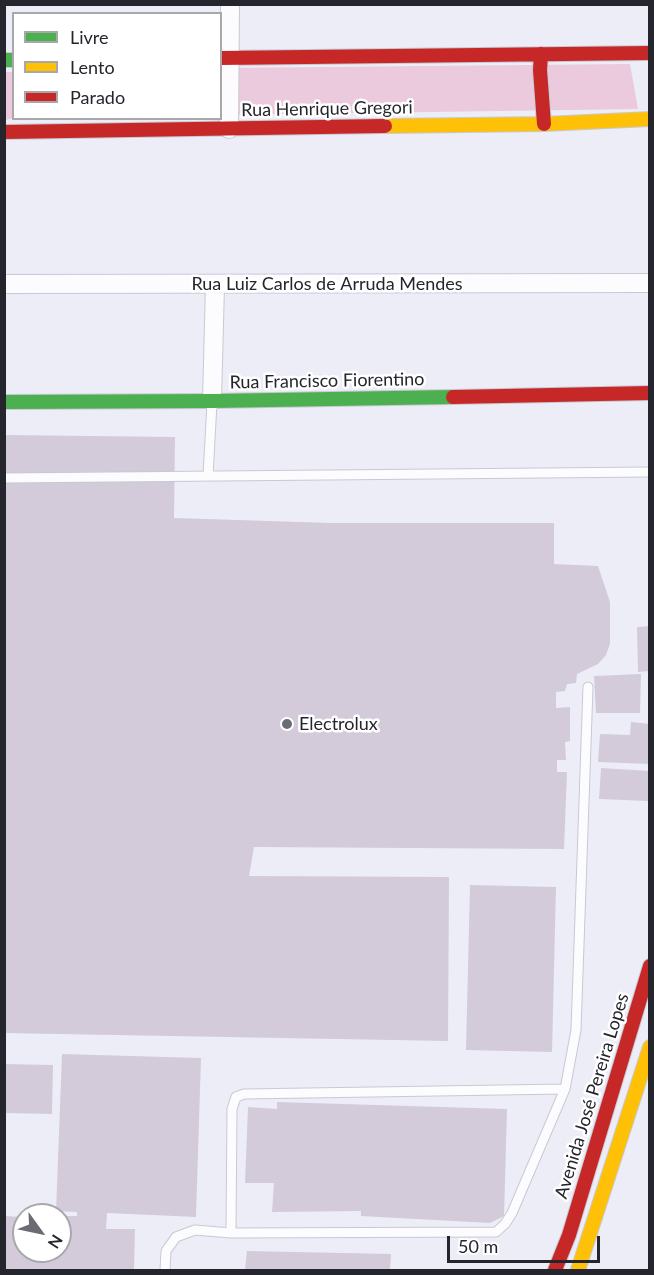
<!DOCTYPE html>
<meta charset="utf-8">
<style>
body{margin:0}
#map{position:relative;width:654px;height:1275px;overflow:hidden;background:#ededf8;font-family:Lato,sans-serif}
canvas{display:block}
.frame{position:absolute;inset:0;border:6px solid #25252d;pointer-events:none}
.legend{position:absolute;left:12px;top:12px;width:210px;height:108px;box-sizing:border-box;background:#fff;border:2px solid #a8a8ab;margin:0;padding:8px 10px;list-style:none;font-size:18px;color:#25252d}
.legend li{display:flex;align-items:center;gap:12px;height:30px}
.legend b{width:30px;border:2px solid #a8a8ab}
.north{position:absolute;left:12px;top:1203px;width:60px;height:60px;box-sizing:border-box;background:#fff;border:2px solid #a8a8ab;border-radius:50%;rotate:123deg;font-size:16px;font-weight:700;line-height:24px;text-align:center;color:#25252d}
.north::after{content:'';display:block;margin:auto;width:21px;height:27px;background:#6b6b74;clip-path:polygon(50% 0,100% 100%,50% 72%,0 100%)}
.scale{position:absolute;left:447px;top:1236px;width:153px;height:27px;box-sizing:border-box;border:3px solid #25252d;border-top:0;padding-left:8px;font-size:18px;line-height:21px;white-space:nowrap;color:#25252d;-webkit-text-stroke:4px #fff;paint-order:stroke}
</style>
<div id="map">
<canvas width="654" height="1275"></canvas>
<div class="frame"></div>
<ul class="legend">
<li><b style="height:8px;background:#4caf50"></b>Livre</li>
<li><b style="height:8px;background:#ffc107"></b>Lento</li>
<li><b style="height:8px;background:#c62828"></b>Parado</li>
</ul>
<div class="north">N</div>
<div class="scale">50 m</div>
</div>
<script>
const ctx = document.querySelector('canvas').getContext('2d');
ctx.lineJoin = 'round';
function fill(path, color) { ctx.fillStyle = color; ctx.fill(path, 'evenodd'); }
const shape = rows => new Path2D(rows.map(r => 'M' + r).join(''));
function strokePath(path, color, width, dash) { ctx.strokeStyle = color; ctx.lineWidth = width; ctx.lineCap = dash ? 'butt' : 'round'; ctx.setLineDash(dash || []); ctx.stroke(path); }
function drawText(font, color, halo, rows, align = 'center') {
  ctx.font = font + ' Lato,sans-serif'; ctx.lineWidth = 5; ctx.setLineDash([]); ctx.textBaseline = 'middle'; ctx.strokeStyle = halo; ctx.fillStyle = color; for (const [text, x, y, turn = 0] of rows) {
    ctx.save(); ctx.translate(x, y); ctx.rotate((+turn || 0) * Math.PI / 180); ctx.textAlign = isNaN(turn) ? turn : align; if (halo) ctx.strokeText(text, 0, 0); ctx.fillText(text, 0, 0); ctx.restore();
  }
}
fill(shape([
 [630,64,638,109,221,115,220,68],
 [4,72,13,72,14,118,5,120]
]), '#eacadc');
fill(shape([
 [4,435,175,437,174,518,332,523,554,523,554,564,598,566,610,602,610,644,606,655,598,664,577,674,576,683,567,684,565,691,556,692,556,708,570,707,570,741,565,742,566,760,557,760,557,772,567,772,564,849,254,847,249,876,449,877,448,1041,4,1033],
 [650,626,650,671,638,672,637,627],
 [641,674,640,713,596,713,594,676],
 [631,722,650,724,650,764,598,762,600,734,630,735],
 [601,768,649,771,648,801,599,799],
 [470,885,556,887,552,1052,466,1050],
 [62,1054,201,1058,196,1217,107,1213,106,1229,135,1229,134,1270,4,1270,4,1216,24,1217,24,1251,60,1251,60,1216,77,1216,77,1212,56,1211],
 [4,1064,53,1065,52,1114,4,1113],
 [277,1102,507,1109,504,1216,490,1223,361,1216,361,1211,272,1212,274,1183,245,1183,248,1107,277,1109],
 [247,1251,391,1254,390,1270,245,1270]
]), '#d3cbda');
const lane = shape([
 [208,476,212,403],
 [4,478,650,472],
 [231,1233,232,1109,236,1097,244,1094,565,1089],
 [165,1270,166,1251,176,1237,195,1230,231,1233,496,1232,505,1224,512,1213,565,1089,576,1030,588,687]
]);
const street = shape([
 [229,129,230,4],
 [4,284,650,283],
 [212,401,215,285]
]);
const fast = shape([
 [4,60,14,60],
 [4,402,212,401,453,397]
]);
const slow = shape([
 [385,126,544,124,650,119],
 [578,1270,650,1047]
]);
const jam = shape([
 [541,54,540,70,544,124],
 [220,58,650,53],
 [4,132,385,126],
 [453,397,650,393],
 [555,1270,569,1235,650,966]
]);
strokePath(lane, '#c8c9d2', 11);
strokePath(street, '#c8c9d2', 20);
strokePath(fast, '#c8c9d2', 16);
strokePath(slow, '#c8c9d2', 16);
strokePath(jam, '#c8c9d2', 16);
strokePath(lane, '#fcfcfe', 9);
strokePath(street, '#fcfcfe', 18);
strokePath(fast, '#4caf50', 14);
strokePath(slow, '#ffc107', 14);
strokePath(jam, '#c62828', 14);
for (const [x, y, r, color] of [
 [287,724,6,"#6b6b74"]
]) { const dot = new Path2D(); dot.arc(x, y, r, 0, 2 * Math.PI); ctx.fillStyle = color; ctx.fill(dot); strokePath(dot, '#fff', 2); }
drawText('18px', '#25252d', '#fff', [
 ["Rua Henrique Gregori",327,109,-1],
 ["Rua Luiz Carlos de Arruda Mendes",327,284],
 ["Rua Francisco Fiorentino",327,381,-1],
 ["Avenida José Pereira Lopes",592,1096,-73]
]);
drawText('18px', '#25252d', '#fff', [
 ["Electrolux",299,724]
], 'left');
</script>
